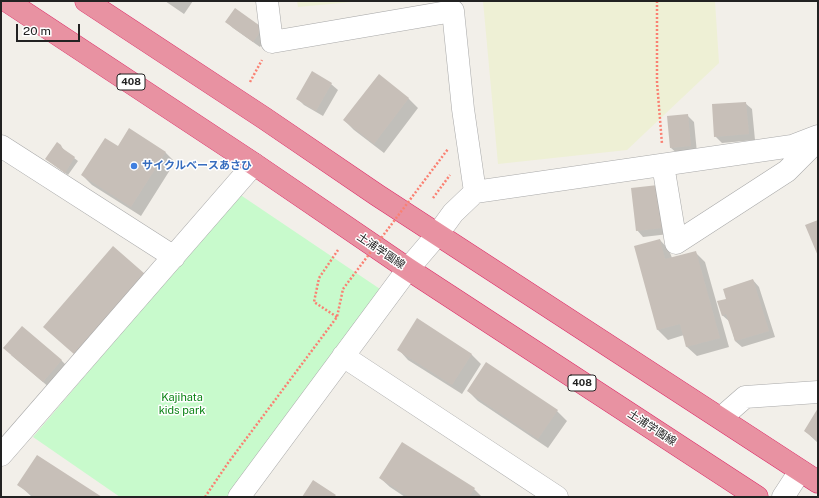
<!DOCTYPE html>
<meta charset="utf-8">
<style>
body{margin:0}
#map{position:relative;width:819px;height:498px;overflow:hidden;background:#f2efe9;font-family:"Public Sans",sans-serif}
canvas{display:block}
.frame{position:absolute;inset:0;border:2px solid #222;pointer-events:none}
.scale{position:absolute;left:16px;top:24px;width:64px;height:18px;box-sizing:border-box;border:2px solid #222;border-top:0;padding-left:5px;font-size:12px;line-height:14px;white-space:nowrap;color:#222;-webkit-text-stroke:3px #fff;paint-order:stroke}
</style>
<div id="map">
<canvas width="819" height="498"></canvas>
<div class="frame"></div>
<div class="scale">20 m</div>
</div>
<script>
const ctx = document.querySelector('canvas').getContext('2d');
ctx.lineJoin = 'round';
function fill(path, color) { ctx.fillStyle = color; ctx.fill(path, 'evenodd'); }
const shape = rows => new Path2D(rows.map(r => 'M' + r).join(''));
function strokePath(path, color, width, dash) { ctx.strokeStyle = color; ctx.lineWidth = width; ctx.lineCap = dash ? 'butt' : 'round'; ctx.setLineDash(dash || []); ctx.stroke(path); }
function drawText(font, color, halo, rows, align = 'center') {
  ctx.font = font + ' "Public Sans","Noto Sans JP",sans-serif'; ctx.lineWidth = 3; ctx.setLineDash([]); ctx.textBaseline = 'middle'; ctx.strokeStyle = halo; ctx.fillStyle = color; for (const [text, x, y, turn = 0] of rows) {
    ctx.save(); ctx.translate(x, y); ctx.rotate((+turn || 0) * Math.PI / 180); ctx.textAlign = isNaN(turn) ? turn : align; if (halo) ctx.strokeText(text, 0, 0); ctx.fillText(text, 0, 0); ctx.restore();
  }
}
fill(shape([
 [297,1,362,1,298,7],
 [483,1,715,1,719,63,627,150,498,164]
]), '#eef0d5');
fill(shape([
 [239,194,383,291,305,396,227,497,120,497,33,437]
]), '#c8facc');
fill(shape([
 [165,1,193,1,184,14],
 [227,22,269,35,260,47,233,28],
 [379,75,409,99,418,108,384,153,354,130,344,120],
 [331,84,338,90,323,116,304,105,297,98],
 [745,103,752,109,755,140,722,143,715,136],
 [687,115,694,122,697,153,678,154,671,148],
 [129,130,166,153,175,162,141,216,92,185,82,175,118,148],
 [61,146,65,151,78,161,68,175,46,159],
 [657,186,669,234,643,237,637,230],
 [660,240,669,250,672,258,695,252,705,262,729,347,697,356,687,347,684,335,668,340,658,330,635,247],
 [753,280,759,287,775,337,742,347,735,341,730,322,722,315,727,299],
 [417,320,472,355,481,364,462,394,408,360,399,350],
 [11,355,61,360,68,367,50,388],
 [468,391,557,411,567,421,548,448,478,401],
 [818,410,818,443,805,431],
 [380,478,474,489,482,497,405,497,390,487],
 [19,485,100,497,32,497]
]), '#0003');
fill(shape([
 [235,8,263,28,253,42,225,22],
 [312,71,332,83,316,111,296,99],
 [379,74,409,98,374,144,343,120],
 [746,102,749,134,714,137,712,104],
 [688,114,691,146,670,148,667,116],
 [129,128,166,152,131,207,81,175,105,138,118,146],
 [57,142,61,145,62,148,75,157,65,173,45,159],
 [658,185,662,228,636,231,631,188],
 [818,220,818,256,805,225],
 [660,239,665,259,696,251,720,338,686,347,680,324,657,330,634,246],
 [113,246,145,274,75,355,43,327],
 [753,279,769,331,735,341,726,314,722,316,717,301,726,299,723,289],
 [417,318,472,354,452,385,397,350],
 [22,326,62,360,43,382,3,348],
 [486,362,558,410,538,439,467,391],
 [818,408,818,441,804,431],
 [402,442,475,488,469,497,409,497,379,478],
 [37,455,102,497,35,497,17,485],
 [313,480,336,495,334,497,302,497]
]), '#c7bfb8');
const minor = shape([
 [267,1,272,42,453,11,463,109,475,192],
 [1,146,174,257],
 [663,165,676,243,787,171,818,140],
 [343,356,557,497],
 [721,418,745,397,818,392],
 [1,455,254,164],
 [239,497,408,269,437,235,453,213,475,192,792,146,818,136],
 [783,497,800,471]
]);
const highway = shape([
 [7,1,254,164,408,269,757,497],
 [86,1,264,118,377,195,818,482]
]);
strokePath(minor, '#a9a9a9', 23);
strokePath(highway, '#dc2a67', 23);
strokePath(shape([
 [657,1,657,82,662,144],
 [250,82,262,60],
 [433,198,450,175],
 [337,317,314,302,319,278,338,250],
 [205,497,228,463,337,317,343,289]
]), '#fa8072', 2.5, [2, 2]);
strokePath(minor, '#fff', 22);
strokePath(highway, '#e892a2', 22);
strokePath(shape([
 [343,289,448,149]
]), '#fa8072', 2.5, [2, 2]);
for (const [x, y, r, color] of [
 [134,166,4,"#3f7fe0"]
]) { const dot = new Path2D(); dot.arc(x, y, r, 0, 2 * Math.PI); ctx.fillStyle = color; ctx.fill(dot); strokePath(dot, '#fff', 1.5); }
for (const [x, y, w] of [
 [131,82,28],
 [582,383,28]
]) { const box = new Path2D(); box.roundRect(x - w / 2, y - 8, w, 16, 3); ctx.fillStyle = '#fff'; ctx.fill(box); strokePath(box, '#222', 1); }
drawText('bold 10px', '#222', null, [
 ["408",131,82],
 ["408",582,383]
]);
drawText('bold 11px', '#366cbe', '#fff', [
 ["サイクルベースあさひ",142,166]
], 'left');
drawText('11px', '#222', '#fff', [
 ["土浦学園線",381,251,34],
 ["土浦学園線",652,428,33]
]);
drawText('11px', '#0c8416', '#fff', [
 ["Kajihata",182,398],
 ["kids park",182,411]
]);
</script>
